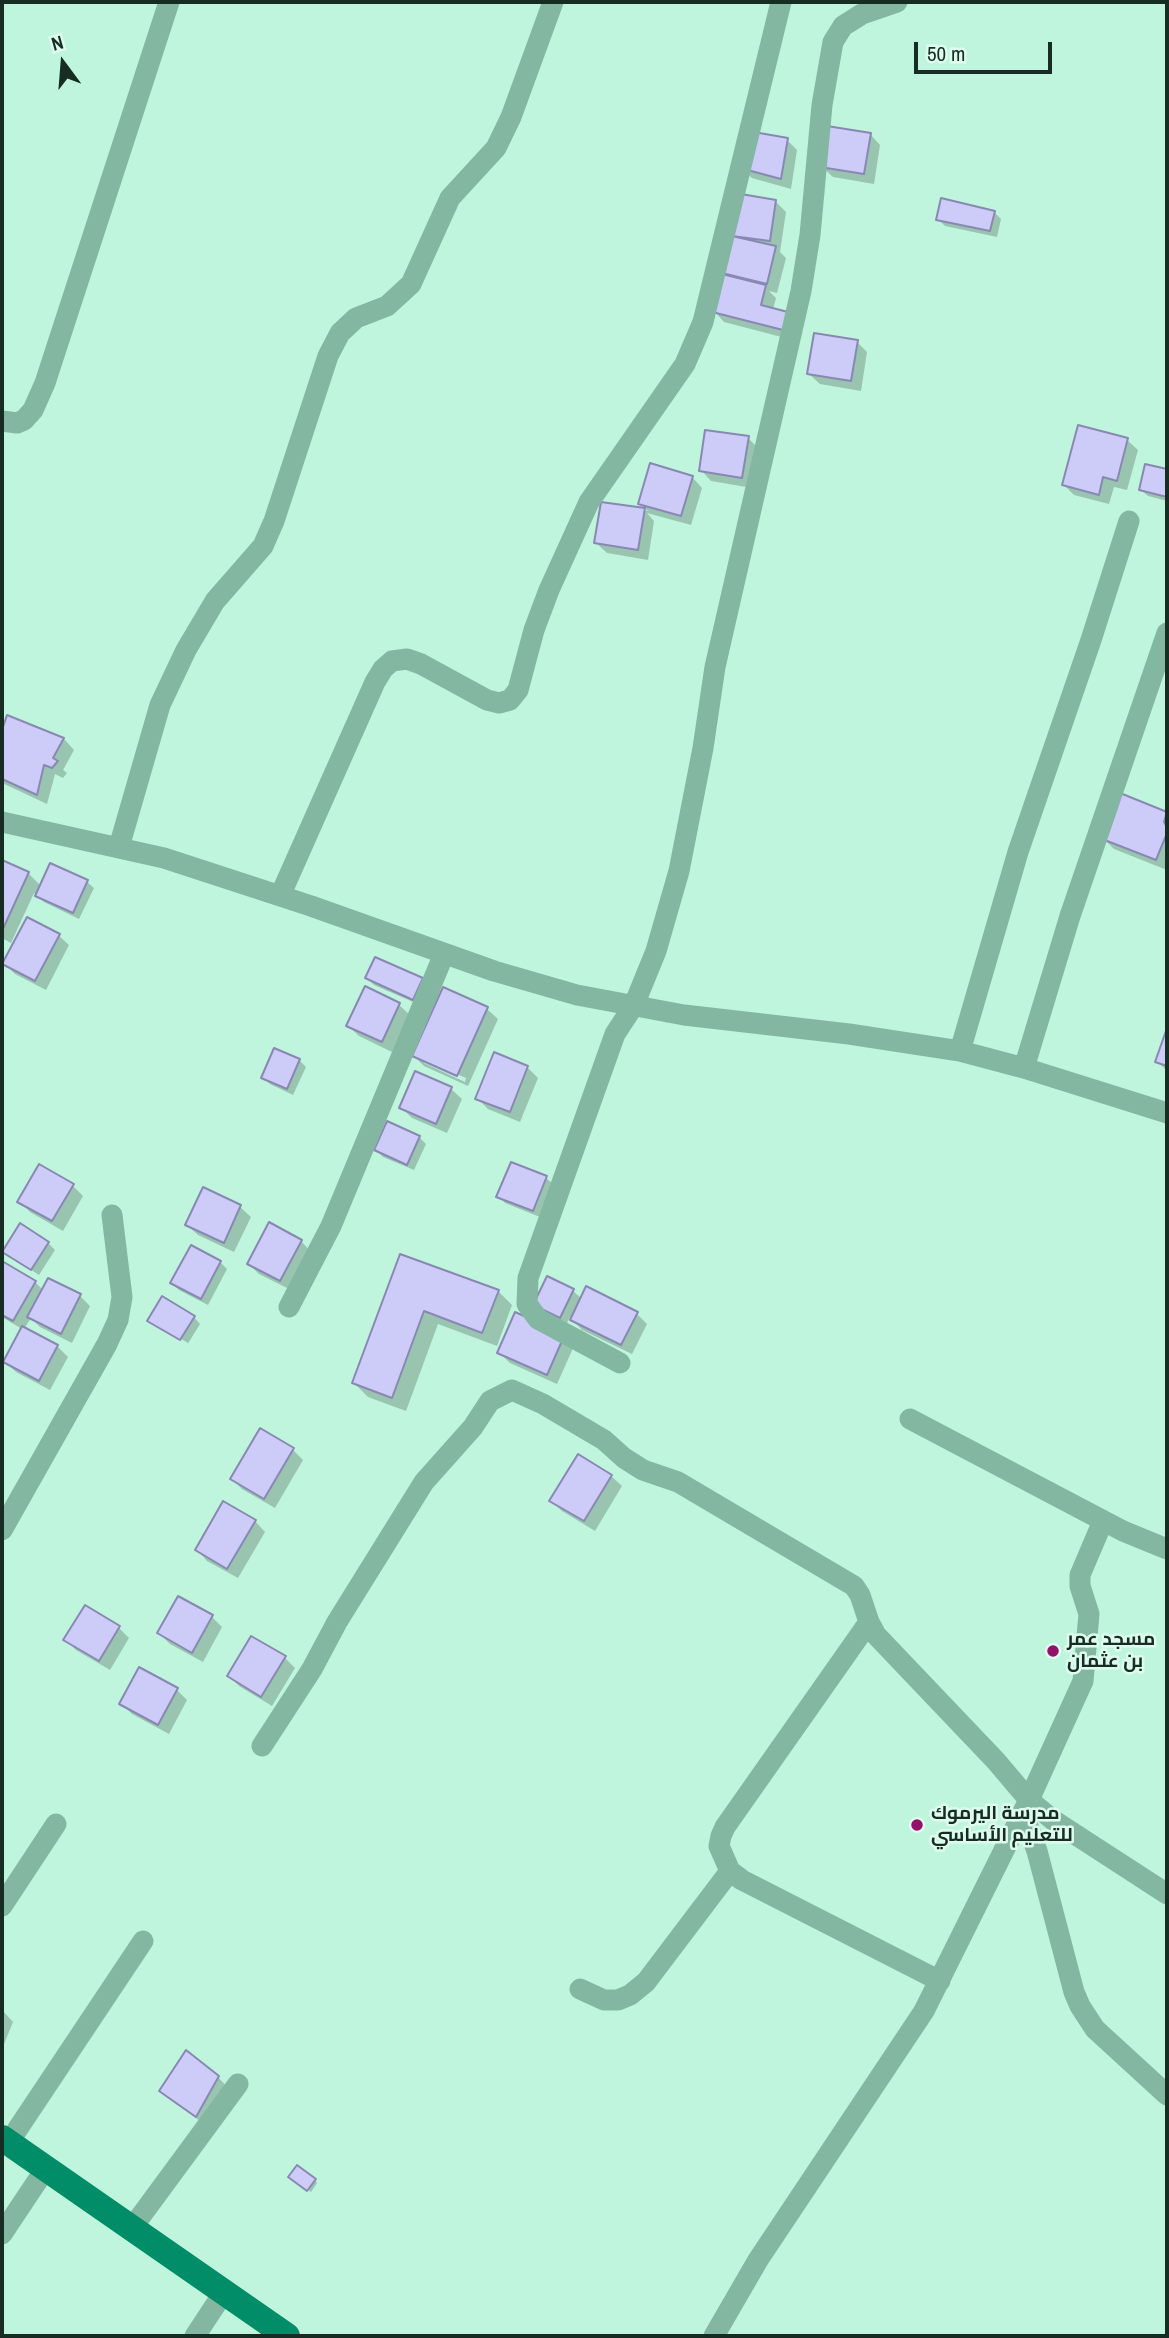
<!DOCTYPE html>
<meta charset="utf-8">
<style>
body{margin:0}
#map{position:relative;width:1169px;height:2338px;overflow:hidden;background:#bff5dd;font-family:"Archivo Narrow",sans-serif}
canvas{display:block}
.frame{position:absolute;inset:0;border:4px solid #172c23;pointer-events:none}
.north{position:absolute;left:28px;top:28px;width:70px;height:70px;-webkit-text-stroke:5px #ddfcee;paint-order:stroke;rotate:344deg;font-size:19px;font-weight:700;line-height:28px;text-align:center;color:#172c23}
.north::after{content:'';display:block;margin:auto;width:24px;height:32px;background:#172c23;clip-path:polygon(50% 0,100% 100%,50% 72%,0 100%)}
.scale{position:absolute;left:914px;top:42px;width:138px;height:32px;box-sizing:border-box;border:4px solid #172c23;border-top:0;padding-left:9px;font-size:21px;line-height:24px;white-space:nowrap;color:#172c23;-webkit-text-stroke:5px #ddfcee;paint-order:stroke}
</style>
<div id="map">
<canvas width="1169" height="2338"></canvas>
<div class="frame"></div>
<div class="north">N</div>
<div class="scale">50 m</div>
</div>
<script>
const ctx = document.querySelector('canvas').getContext('2d');
ctx.lineJoin = 'round';
function fill(path, color) { ctx.fillStyle = color; ctx.fill(path, 'evenodd'); }
const shape = rows => new Path2D(rows.map(r => 'M' + r).join(''));
function strokePath(path, color, width, dash) { ctx.strokeStyle = color; ctx.lineWidth = width; ctx.lineCap = dash ? 'butt' : 'round'; ctx.setLineDash(dash || []); ctx.stroke(path); }
function drawText(font, color, halo, rows, align = 'center') {
  ctx.font = font + ' "Archivo Narrow",Cairo,sans-serif'; ctx.lineWidth = 5; ctx.setLineDash([]); ctx.textBaseline = 'middle'; ctx.strokeStyle = halo; ctx.fillStyle = color; for (const [text, x, y, turn = 0] of rows) {
    ctx.save(); ctx.translate(x, y); ctx.rotate((+turn || 0) * Math.PI / 180); ctx.textAlign = isNaN(turn) ? turn : align; if (halo) ctx.strokeText(text, 0, 0); ctx.fillText(text, 0, 0); ctx.restore();
  }
}
fill(shape([
 [870,134,880,145,874,184,833,177,822,167],
 [787,140,797,150,791,189,752,178,741,167],
 [743,196,776,202,786,212,780,252,786,258,777,293,769,291,776,298,773,309,793,340,724,322,714,311,731,278,724,272],
 [994,212,1001,219,997,237,945,226,938,219],
 [857,342,867,352,861,391,820,384,809,374],
 [748,438,759,449,752,488,711,481,701,470],
 [1127,440,1138,450,1127,490,1114,487,1109,504,1074,495,1064,485],
 [1147,466,1167,471,1167,501,1148,496,1141,490],
 [692,477,702,488,691,525,647,513,654,521,648,560,607,553,596,543,602,504,648,511,640,503],
 [8,717,64,739,74,750,63,770,67,773,63,778,55,774,47,804,2,783,2,735],
 [1121,795,1167,814,1167,870,1114,849,1104,839],
 [2,861,28,873,41,886,87,882,94,888,79,919,44,902,34,893,11,943,2,938],
 [58,935,69,945,46,990,15,974,4,963],
 [367,978,422,980,420,1005,374,985],
 [444,990,487,1009,498,1019,468,1086,424,1066,414,1056],
 [424,1060,466,1078,465,1082,424,1063],
 [399,1005,410,1015,392,1052,359,1036,348,1026],
 [1167,1033,1167,1071,1157,1061],
 [299,1060,306,1067,293,1095,270,1084,263,1077],
 [527,1067,538,1078,520,1122,488,1109,477,1098],
 [451,1089,462,1099,447,1133,412,1118,401,1107],
 [419,1137,426,1144,414,1170,383,1157,376,1150],
 [546,1178,553,1184,540,1217,505,1203,498,1196],
 [73,1186,83,1196,63,1231,30,1212,20,1201],
 [240,1207,251,1217,234,1252,198,1235,187,1225],
 [301,1241,311,1252,291,1290,259,1274,249,1264],
 [48,1243,55,1250,39,1275,4,1252],
 [402,1256,498,1291,512,1305,497,1346,438,1324,406,1411,368,1397,354,1383],
 [220,1262,227,1269,208,1305,179,1290,172,1283],
 [2,1263,35,1282,43,1290,80,1296,90,1306,72,1343,40,1327,31,1318,24,1329,57,1346,68,1357,50,1390,16,1372,5,1362,22,1329,2,1317],
 [573,1291,582,1299,637,1314,647,1324,632,1354,582,1330,570,1317,567,1323,542,1311],
 [516,1315,574,1346,557,1384,510,1363,499,1352],
 [194,1317,200,1324,187,1345,188,1343,155,1323,155,1326,150,1320],
 [260,1431,293,1450,303,1460,275,1508,242,1489,232,1479],
 [611,1476,622,1486,595,1531,562,1511,551,1501],
 [255,1521,265,1532,238,1578,207,1561,197,1550],
 [178,1598,212,1617,222,1627,203,1662,170,1644,159,1633],
 [119,1628,129,1638,110,1670,76,1650,65,1639],
 [285,1658,295,1668,272,1706,239,1686,229,1676],
 [177,1690,187,1700,169,1734,132,1714,121,1703],
 [2,2010,13,2022,2,2049],
 [218,2077,228,2088,207,2126,172,2101,161,2091],
 [293,2179,315,2180,317,2183,311,2192]
]), '#0003');
const building = shape([
 [827,126,871,133,864,174,820,167,827,126],
 [748,131,788,138,781,179,740,168,748,131],
 [741,194,776,200,770,241,732,236,741,194],
 [941,198,995,211,990,231,936,220,941,198],
 [732,236,776,246,767,284,722,273,732,236],
 [722,274,766,285,761,305,788,312,783,330,712,312,722,274],
 [814,333,858,340,851,381,807,374,814,333],
 [1078,425,1128,438,1117,481,1103,477,1099,495,1062,485,1078,425],
 [705,430,749,436,742,478,699,471,705,430],
 [650,463,693,476,681,516,638,504,650,463],
 [1145,464,1167,469,1167,497,1139,490,1145,464],
 [601,502,645,508,638,550,594,543,601,502],
 [7,715,64,738,53,758,58,761,52,768,44,765,37,795,2,779,2,730,7,715],
 [1120,793,1167,812,1164,822,1167,827,1167,833,1156,860,1102,839,1120,793],
 [2,860,29,872,2,931,2,860],
 [50,863,88,880,73,913,35,896,50,863],
 [27,917,60,934,35,981,2,964,27,917],
 [375,957,423,978,413,1000,365,978,375,957],
 [365,986,400,1003,382,1042,346,1026,365,986],
 [443,987,488,1007,457,1076,412,1056,443,987],
 [1167,1028,1167,1066,1155,1062,1167,1028],
 [274,1048,300,1059,287,1089,261,1078,274,1048],
 [494,1052,528,1066,510,1112,475,1099,494,1052],
 [415,1071,452,1087,436,1124,399,1108,415,1071],
 [387,1121,420,1136,407,1165,374,1150,387,1121],
 [511,1162,547,1176,533,1211,496,1197,511,1162],
 [39,1164,74,1184,52,1221,17,1202,39,1164],
 [203,1187,241,1205,224,1243,185,1225,203,1187],
 [269,1222,302,1240,280,1281,247,1264,269,1222],
 [20,1223,49,1242,31,1270,2,1252,20,1223],
 [191,1245,221,1261,201,1299,170,1283,191,1245],
 [400,1254,499,1290,482,1333,424,1311,392,1398,352,1383,400,1254],
 [2,1261,36,1281,13,1321,2,1315,2,1261],
 [547,1276,574,1289,560,1318,533,1305,547,1276],
 [48,1278,81,1294,61,1334,27,1317,48,1278],
 [586,1286,638,1312,621,1345,570,1320,586,1286],
 [162,1296,195,1316,180,1340,147,1321,162,1296],
 [515,1312,565,1334,547,1375,497,1353,515,1312],
 [22,1326,58,1345,39,1381,3,1362,22,1326],
 [260,1428,294,1448,264,1499,230,1479,260,1428],
 [578,1454,612,1475,584,1521,549,1501,578,1454],
 [223,1501,256,1520,227,1569,195,1550,223,1501],
 [178,1596,213,1615,192,1653,157,1633,178,1596],
 [85,1605,120,1626,99,1661,63,1640,85,1605],
 [251,1636,286,1656,261,1697,227,1676,251,1636],
 [139,1667,178,1688,158,1725,119,1704,139,1667],
 [186,2050,219,2076,196,2117,159,2091,186,2050],
 [297,2165,316,2179,307,2191,288,2177,297,2165]
]);
fill(building, '#cdccf9');
strokePath(building, '#8988b2', 2);
strokePath(shape([
 [2,421,17,423,24,420,33,410,45,383,169,2],
 [2,822,164,858,311,906,494,971,577,995,684,1015,849,1034,960,1051,1024,1068,1167,1113],
 [119,847,160,705,186,650,215,601,263,546,274,521,328,356,340,333,356,318,387,306,411,284,450,198,496,148,511,117,553,2],
 [280,896,375,682,383,669,392,661,407,659,421,664,487,700,499,703,510,700,518,690,534,630,549,590,589,502,685,364,703,322,781,2],
 [960,1051,1018,852,1091,640,1129,521],
 [1024,1068,1070,916,1167,633],
 [289,1307,331,1226,444,954],
 [620,1363,538,1319,527,1304,528,1278,615,1034,634,1005,656,951,679,871,703,748,715,667,801,291,810,235,822,105,833,42,843,26,862,14,897,2],
 [910,1419,1123,1531,1167,1549],
 [2,1530,107,1344,118,1320,122,1297,112,1215],
 [869,1622,725,1827,721,1836,719,1846,730,1871,742,1880,940,1981],
 [262,1746,312,1669,337,1622,424,1482,473,1427,490,1401,512,1390,543,1404,604,1440,624,1458,643,1470,678,1482,854,1586,860,1595,869,1622,876,1635,996,1761,1029,1800,1053,1820,1167,1894],
 [1023,1813,1037,1851,1074,1992,1080,2006,1095,2029,1167,2095],
 [2,1906,56,1824],
 [580,1989,604,2000,618,2000,630,1995,646,1982,730,1871],
 [9,2142,143,1941],
 [132,2228,238,2084],
 [2,2234,46,2168],
 [195,2336,224,2292],
 [714,2336,758,2260,924,2011,1029,1800,1083,1681,1089,1614,1080,1586,1080,1575,1103,1521]
]), '#84b7a1', 21);
strokePath(shape([
 [2,2138,287,2336]
]), '#018d67', 26);
for (const [x, y, r, color] of [
 [1053,1651,7,"#94116a"],
 [917,1825,7,"#94116a"]
]) { const dot = new Path2D(); dot.arc(x, y, r, 0, 2 * Math.PI); ctx.fillStyle = color; ctx.fill(dot); strokePath(dot, '#ddfcee', 2.5); }
drawText('bold 19px', '#172c23', '#ddfcee', [
 ["مسجد عمر",1067,1640],
 ["بن عثمان",1067,1662],
 ["مدرسة اليرموك",931,1814],
 ["للتعليم الأساسي",931,1836]
], 'left');
</script>
